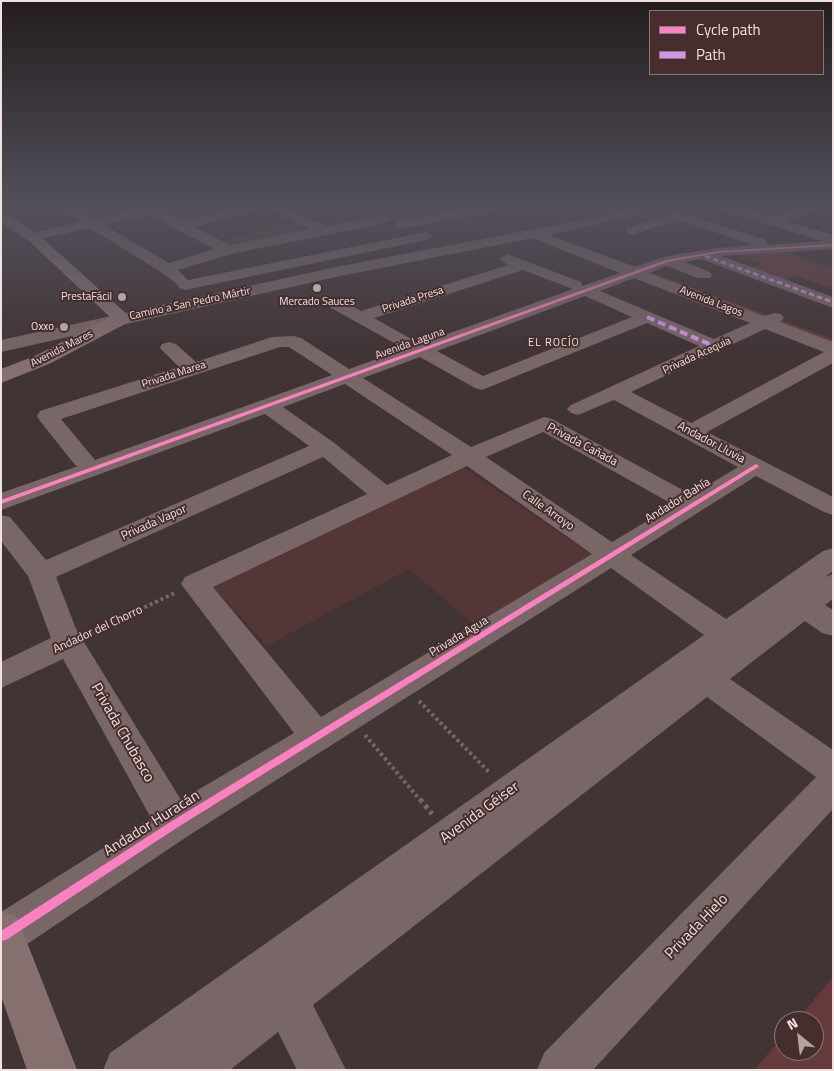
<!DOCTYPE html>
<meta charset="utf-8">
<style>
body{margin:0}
#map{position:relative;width:834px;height:1071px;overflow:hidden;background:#403434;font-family:"Titillium Web",sans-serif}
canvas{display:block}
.frame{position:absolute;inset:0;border:2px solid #f1e1e0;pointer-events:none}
.legend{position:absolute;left:649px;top:10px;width:175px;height:65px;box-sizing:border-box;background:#462e2e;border:1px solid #8a7675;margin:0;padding:6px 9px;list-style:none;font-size:15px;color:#f1e1e0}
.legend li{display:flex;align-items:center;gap:10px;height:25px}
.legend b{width:25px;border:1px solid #8a7675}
.north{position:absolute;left:774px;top:1011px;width:50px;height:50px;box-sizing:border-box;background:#462e2e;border:1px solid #8a7675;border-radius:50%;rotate:331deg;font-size:14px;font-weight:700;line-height:20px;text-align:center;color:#f1e1e0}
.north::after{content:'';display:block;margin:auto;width:18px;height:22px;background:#b3a4a4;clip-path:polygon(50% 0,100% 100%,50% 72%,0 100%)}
</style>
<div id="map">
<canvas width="834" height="1071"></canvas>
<div class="frame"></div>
<ul class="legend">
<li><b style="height:6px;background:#ff80c0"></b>Cycle path</li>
<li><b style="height:6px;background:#d193ec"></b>Path</li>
</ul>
<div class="north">N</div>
</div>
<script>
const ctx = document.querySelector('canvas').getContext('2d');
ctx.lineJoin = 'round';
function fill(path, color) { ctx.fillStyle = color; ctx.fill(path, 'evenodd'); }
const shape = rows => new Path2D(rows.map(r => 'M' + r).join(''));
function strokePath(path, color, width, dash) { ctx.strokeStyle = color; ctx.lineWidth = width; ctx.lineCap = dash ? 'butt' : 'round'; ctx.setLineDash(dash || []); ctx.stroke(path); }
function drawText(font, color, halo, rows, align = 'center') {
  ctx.font = font + ' "Titillium Web",sans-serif'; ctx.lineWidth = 4; ctx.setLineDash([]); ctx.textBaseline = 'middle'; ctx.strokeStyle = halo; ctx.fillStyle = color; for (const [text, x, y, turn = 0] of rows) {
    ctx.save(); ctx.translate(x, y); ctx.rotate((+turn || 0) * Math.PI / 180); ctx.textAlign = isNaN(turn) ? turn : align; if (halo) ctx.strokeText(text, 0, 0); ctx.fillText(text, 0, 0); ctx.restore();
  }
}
fill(shape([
 [461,466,591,554,476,626,409,569,267,646,213,586]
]), '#533635');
fill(shape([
 [303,220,324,230,228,250,214,243],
 [549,235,833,339,833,349],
 [785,250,833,269,833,285,827,287,796,276,772,284,739,273,762,264,727,253],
 [833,977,833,1070,754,1070,784,1035,784,1051,814,1051,814,1021,796,1021]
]), '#663a3a');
strokePath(shape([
 [90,633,175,593],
 [419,701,490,773],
 [365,735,421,801]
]), '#766766', 4, [3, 3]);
strokePath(shape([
 [420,799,432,814]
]), '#766766', 5, [4, 4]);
fill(shape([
 [59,207,74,207,94,219,148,207,173,207,172,210,164,212,183,221,245,207,282,207,327,226,385,215,392,219,385,223,231,254,178,270,188,280,426,232,433,236,426,240,185,290,179,288,177,284,161,272,90,228,32,241,27,240,25,237,27,234,80,222,59,207],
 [266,208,311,229,230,245,194,227,266,208],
 [150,215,176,229,215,249,169,263,104,225,150,215],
 [478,207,505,207,498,211,400,229,393,225,400,221,478,207],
 [634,207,649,207,642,214,549,235,635,267,667,256,718,248,754,245,679,220,632,235,625,231,627,228,679,212,766,240,767,245,823,241,721,210,720,207,739,207,772,217,800,207,818,207,817,210,786,221,833,235,833,249,721,256,833,297,833,308,701,259,685,262,710,272,712,275,710,278,698,278,667,266,649,273,764,316,775,313,781,314,784,318,780,322,833,342,833,363,707,432,833,497,833,515,824,512,756,476,631,555,726,619,823,551,833,548,833,571,825,577,833,574,833,599,825,605,833,610,833,636,822,633,805,621,730,679,833,750,833,809,593,1070,537,1070,544,1053,816,777,707,697,313,1005,346,1070,297,1070,278,1032,230,1070,103,1070,110,1053,704,635,611,568,188,836,17,951,1,957,1,912,151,818,63,659,1,688,1,662,51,638,28,576,1,541,1,515,10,517,46,560,309,446,265,414,1,510,1,493,78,466,75,465,40,421,37,416,40,411,179,367,160,348,162,344,169,342,176,344,196,362,272,337,294,336,301,338,349,369,405,349,331,308,328,304,331,300,343,300,361,311,508,265,499,259,507,254,581,282,582,286,620,273,532,238,336,277,1,352,1,340,336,267,598,217,634,207],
 [523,270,573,289,414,346,415,344,413,340,374,318,523,270],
 [634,278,750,323,714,339,600,291,634,278],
 [585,296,632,317,483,376,437,351,585,296],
 [647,323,699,346,571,405,567,409,571,413,578,415,614,400,738,467,692,495,552,419,544,417,471,447,363,378,420,357,475,388,482,390,647,323],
 [765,329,824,352,691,423,631,392,765,329],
 [280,347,289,347,332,375,95,460,61,419,280,347],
 [345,384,452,455,387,485,333,442,283,407,345,384],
 [543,432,674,505,612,542,486,457,543,432],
 [323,457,367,494,185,577,181,584,294,733,181,800,76,629,56,577,323,457],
 [467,466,592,554,321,717,213,587,467,466]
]), '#796666');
fill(shape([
 [1,211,39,235,131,318,129,322,49,364,1,383,1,369,35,356,110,317,29,241,1,222,1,211],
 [1,911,17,917,77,1070,27,1070,1,996,1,911]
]), '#866f6f');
strokePath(shape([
 [705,256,830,301]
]), '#d193ec', 3, [5.5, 3]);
strokePath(shape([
 [647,317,716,347]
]), '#d193ec', 4, [8, 4]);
fill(shape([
 [833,244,833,246,718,253,668,262,1,504,1,500,666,260,718,251,833,244],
 [756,464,759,466,758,467,178,827,6,940,1,941,1,931,172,821,756,464]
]), '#ff80c0');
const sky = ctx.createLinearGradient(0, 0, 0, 357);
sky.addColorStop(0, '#231d1d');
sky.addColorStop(0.58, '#53505c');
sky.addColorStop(1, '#53505c00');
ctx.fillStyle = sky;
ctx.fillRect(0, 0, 834, 357);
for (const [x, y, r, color] of [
 [317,288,5,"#b3a4a4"],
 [122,297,5,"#b3a4a4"],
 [64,327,5,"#b3a4a4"]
]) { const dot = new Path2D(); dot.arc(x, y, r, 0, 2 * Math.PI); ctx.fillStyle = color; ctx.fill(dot); strokePath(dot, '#462e2e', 2); }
drawText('11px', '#f1e1e0', '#462e2e', [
 ["PrestaFácil",112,297],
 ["Mercado Sauces",317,302,"center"],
 ["Oxxo",54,327]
], 'right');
drawText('11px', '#f1e1e0', '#462e2e', [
 ["Privada Presa",413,300,-18],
 ["Avenida Lagos",711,302,21],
 ["Camino a San Pedro Mártir",190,304,-12],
 ["Avenida Laguna",410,344,-20],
 ["Avenida Mares",62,349,-27],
 ["Privada Acequia",697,356,-25],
 ["Privada Marea",174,375,-18]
]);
ctx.letterSpacing = '1px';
drawText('11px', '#f1e1e0', '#462e2e', [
 ["EL ROCÍO",554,343]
]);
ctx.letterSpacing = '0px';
drawText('12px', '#f1e1e0', '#462e2e', [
 ["Andador Lluvia",711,443,28],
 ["Privada Cañada",582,445,28],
 ["Andador Bahía",678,501,-32],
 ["Calle Arroyo",548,511,35],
 ["Privada Vapor",154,523,-24],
 ["Andador del Chorro",98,630,-25],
 ["Privada Agua",459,637,-31]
]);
drawText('15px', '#f1e1e0', '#462e2e', [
 ["Privada Chubasco",122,733,60],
 ["Avenida Géiser",480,813,-36],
 ["Andador Huracán",152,824,-32],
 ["Privada Hielo",697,927,-46]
]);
</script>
